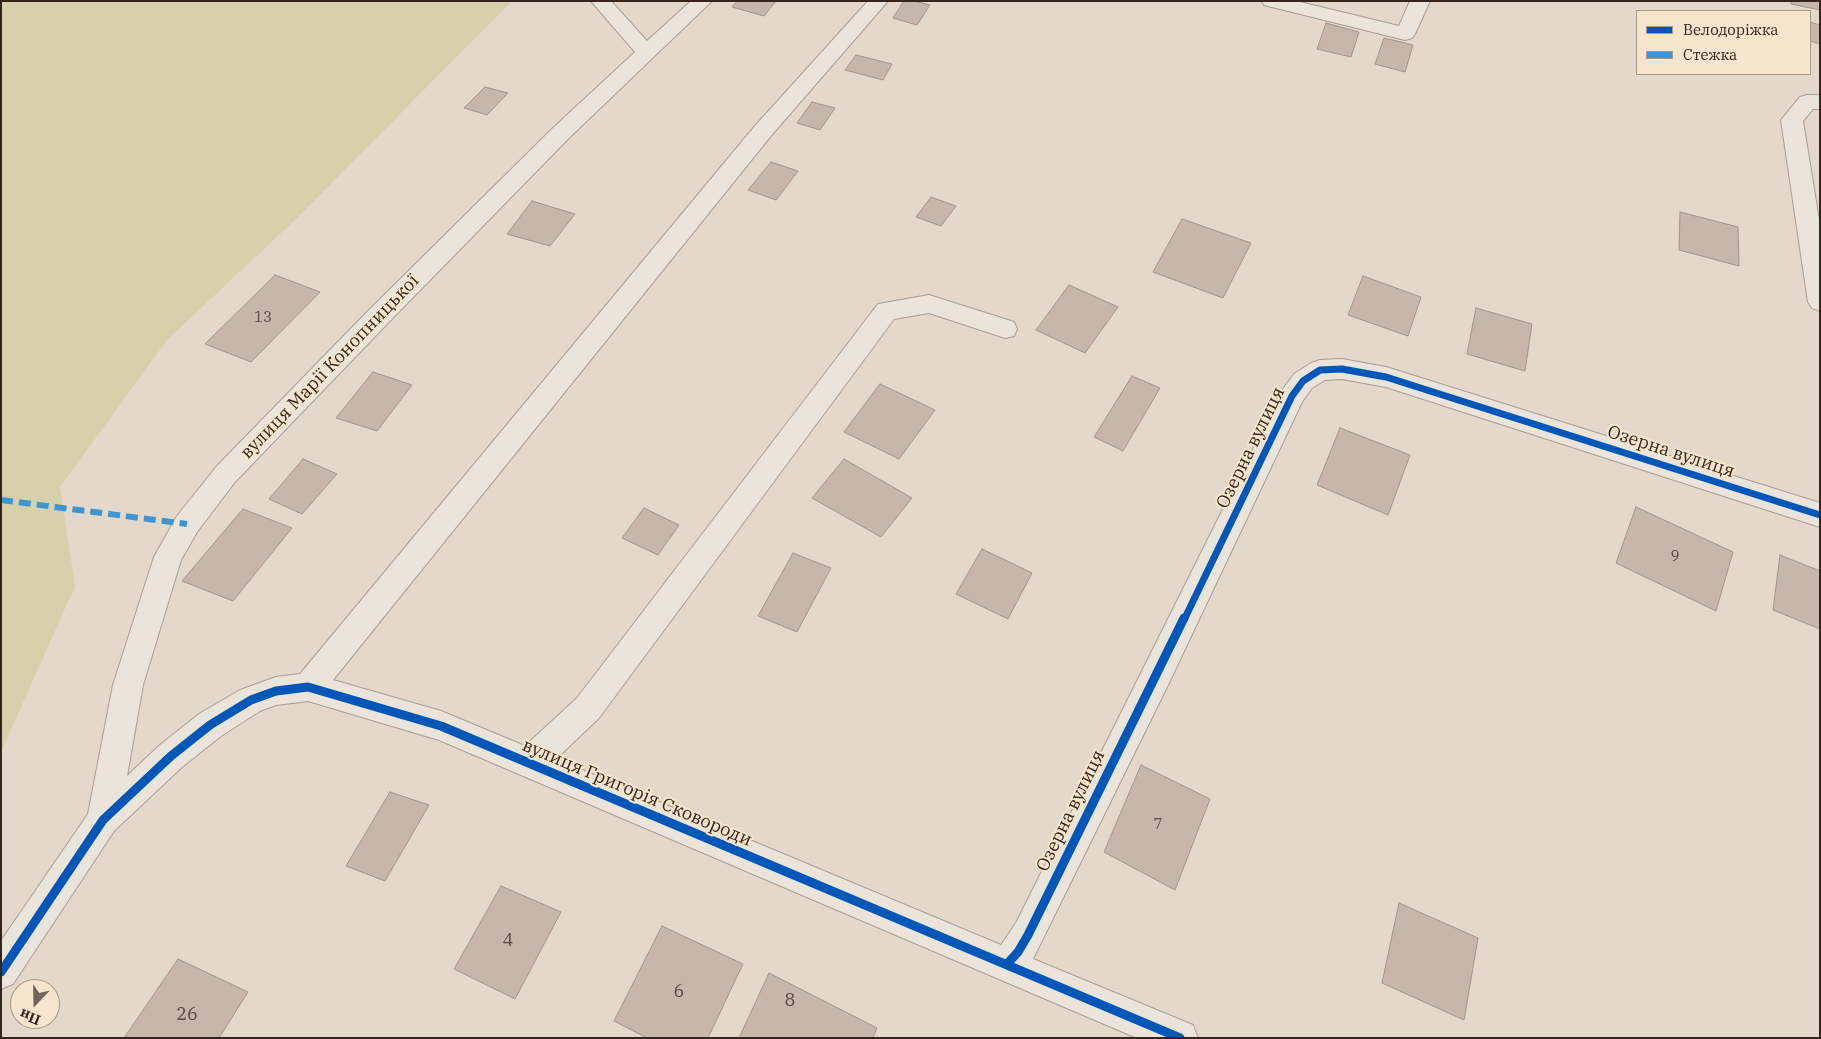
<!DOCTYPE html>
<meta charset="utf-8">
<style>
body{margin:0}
#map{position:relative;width:1821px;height:1039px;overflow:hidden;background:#e3d8c9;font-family:"IBM Plex Serif",serif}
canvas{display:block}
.frame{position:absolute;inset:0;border:2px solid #35251c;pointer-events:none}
.legend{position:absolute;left:1636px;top:10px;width:175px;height:65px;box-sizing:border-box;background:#f5e5cd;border:1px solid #a89886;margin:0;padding:6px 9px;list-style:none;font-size:15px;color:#35251c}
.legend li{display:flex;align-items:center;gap:10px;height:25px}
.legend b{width:25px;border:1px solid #a89886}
.north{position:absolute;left:10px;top:979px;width:50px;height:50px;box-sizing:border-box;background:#f5e5cd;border:1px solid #a89886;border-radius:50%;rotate:201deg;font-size:14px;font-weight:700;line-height:20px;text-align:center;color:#35251c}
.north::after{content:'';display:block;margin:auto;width:18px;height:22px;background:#726459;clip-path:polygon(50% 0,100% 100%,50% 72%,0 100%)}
</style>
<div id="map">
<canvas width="1821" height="1039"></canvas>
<div class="frame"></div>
<ul class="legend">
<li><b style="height:6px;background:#0057b8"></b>Велодоріжка</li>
<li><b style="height:6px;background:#3e95d4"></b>Стежка</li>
</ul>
<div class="north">Пн</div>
</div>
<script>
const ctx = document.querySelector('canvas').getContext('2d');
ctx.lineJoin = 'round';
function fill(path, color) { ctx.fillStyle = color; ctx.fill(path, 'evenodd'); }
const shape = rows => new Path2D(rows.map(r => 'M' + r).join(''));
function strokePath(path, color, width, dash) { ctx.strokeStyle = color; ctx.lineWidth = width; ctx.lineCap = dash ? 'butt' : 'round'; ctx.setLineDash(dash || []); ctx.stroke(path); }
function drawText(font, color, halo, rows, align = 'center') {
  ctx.font = font + ' "IBM Plex Serif",serif'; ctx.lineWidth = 4; ctx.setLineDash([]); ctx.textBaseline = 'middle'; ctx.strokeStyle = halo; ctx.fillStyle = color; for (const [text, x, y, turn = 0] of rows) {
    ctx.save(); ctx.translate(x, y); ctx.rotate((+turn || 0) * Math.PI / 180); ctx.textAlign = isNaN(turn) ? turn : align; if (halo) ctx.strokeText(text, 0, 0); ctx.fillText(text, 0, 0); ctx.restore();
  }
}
fill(shape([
 [1,1,512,1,296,219,167,340,60,487,75,586,1,752]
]), '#d6d1ab');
const building = shape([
 [737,1,776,1,764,16,732,7,737,1],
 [904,1,914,1,930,5,917,25,893,18,904,1],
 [1791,1,1820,1,1820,10,1791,4,1791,1],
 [1810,22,1820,25,1820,44,1810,41,1810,22],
 [1326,23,1359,32,1351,57,1317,49,1326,23],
 [1384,38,1413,45,1405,72,1375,64,1384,38],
 [856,55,892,64,883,80,845,70,856,55],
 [485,87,508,93,487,115,464,108,485,87],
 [812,102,835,108,820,130,797,123,812,102],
 [771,162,798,171,776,200,748,190,771,162],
 [931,197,956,206,941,226,916,217,931,197],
 [532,201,575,214,550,246,507,234,532,201],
 [1680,212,1738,227,1739,266,1679,250,1680,212],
 [1182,219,1251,243,1223,298,1153,272,1182,219],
 [275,275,320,292,251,362,205,344,275,275],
 [1363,276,1421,297,1408,336,1348,315,1363,276],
 [1069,285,1118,307,1085,353,1036,330,1069,285],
 [1476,308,1532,324,1525,371,1467,354,1476,308],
 [373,372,412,385,377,431,336,418,373,372],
 [1132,376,1160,388,1123,451,1094,437,1132,376],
 [880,384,935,410,899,459,844,432,880,384],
 [1340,428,1410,455,1388,515,1317,485,1340,428],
 [303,459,337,474,302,514,269,499,303,459],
 [844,459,912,498,881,537,812,498,844,459],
 [1636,507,1733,552,1716,611,1616,563,1636,507],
 [644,508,679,525,658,555,622,538,644,508],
 [243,509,292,528,233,601,182,581,243,509],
 [982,549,1032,573,1008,619,956,594,982,549],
 [793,553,831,568,797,632,758,616,793,553],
 [1780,555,1820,571,1820,629,1773,610,1780,555],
 [1141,765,1210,799,1175,890,1104,852,1141,765],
 [390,792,429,805,385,881,346,866,390,792],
 [501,886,561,912,515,999,454,969,501,886],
 [1399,903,1478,938,1464,1020,1382,983,1399,903],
 [662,926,743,964,708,1038,647,1038,614,1021,662,926],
 [178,959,248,992,219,1038,124,1038,178,959],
 [769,973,877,1028,873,1038,739,1038,769,973]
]);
fill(building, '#c7b6aa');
strokePath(building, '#a39389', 1);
const minor = shape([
 [591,1,611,1,647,41,691,1,712,1,569,138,387,324,235,482,197,532,181,560,143,685,127,776,160,745,199,714,240,690,276,677,300,674,754,127,868,1,888,1,770,137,333,680,441,711,525,746,577,698,878,304,929,295,1014,322,1017,329,1014,336,1005,338,929,313,894,319,599,718,556,759,1001,945,1016,923,1283,389,1294,374,1311,363,1320,360,1342,359,1386,367,1820,503,1820,527,1386,387,1342,379,1325,380,1312,388,1302,402,1168,685,1033,959,1193,1025,1198,1038,1137,1038,439,740,308,701,276,705,260,711,221,736,182,767,114,831,13,984,1,989,1,941,88,814,113,685,154,557,177,516,217,466,369,310,553,128,635,52,591,1],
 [1262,1,1296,1,1399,26,1410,1,1430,1,1415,34,1412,38,1405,40,1264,5,1262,1],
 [1807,95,1820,95,1820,109,1813,109,1803,121,1820,226,1820,311,1812,308,1808,302,1781,120,1800,97,1807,95]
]);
strokePath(minor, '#a89d93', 2);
fill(minor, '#ebe4db');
strokePath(shape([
 [1,500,187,524]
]), '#3e95d4', 6, [12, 6]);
strokePath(shape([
 [1184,620,1292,396,1303,381,1320,370,1342,369,1386,377,1820,515]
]), '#0057b8', 7);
strokePath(shape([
 [1007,964,1018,952,1028,935,1184,618],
 [1,972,103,820,171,756,210,725,251,700,276,691,308,687,441,726,1180,1038]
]), '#0057b8', 9);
drawText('15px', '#5a4940', null, [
 ["13",263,318],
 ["9",1675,557],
 ["7",1158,825]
]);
drawText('18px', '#35251c', '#f5e5cd', [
 ["вулиця Марії Конопницької",330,367,-46],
 ["Озерна вулиця",1251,448,-64],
 ["Озерна вулиця",1671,452,18],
 ["вулиця Григорія Сковороди",637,793,23],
 ["Озерна вулиця",1071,811,-64]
]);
drawText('18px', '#5a4940', null, [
 ["4",508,941],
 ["6",679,992],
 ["8",790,1001],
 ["26",187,1015]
]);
</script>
